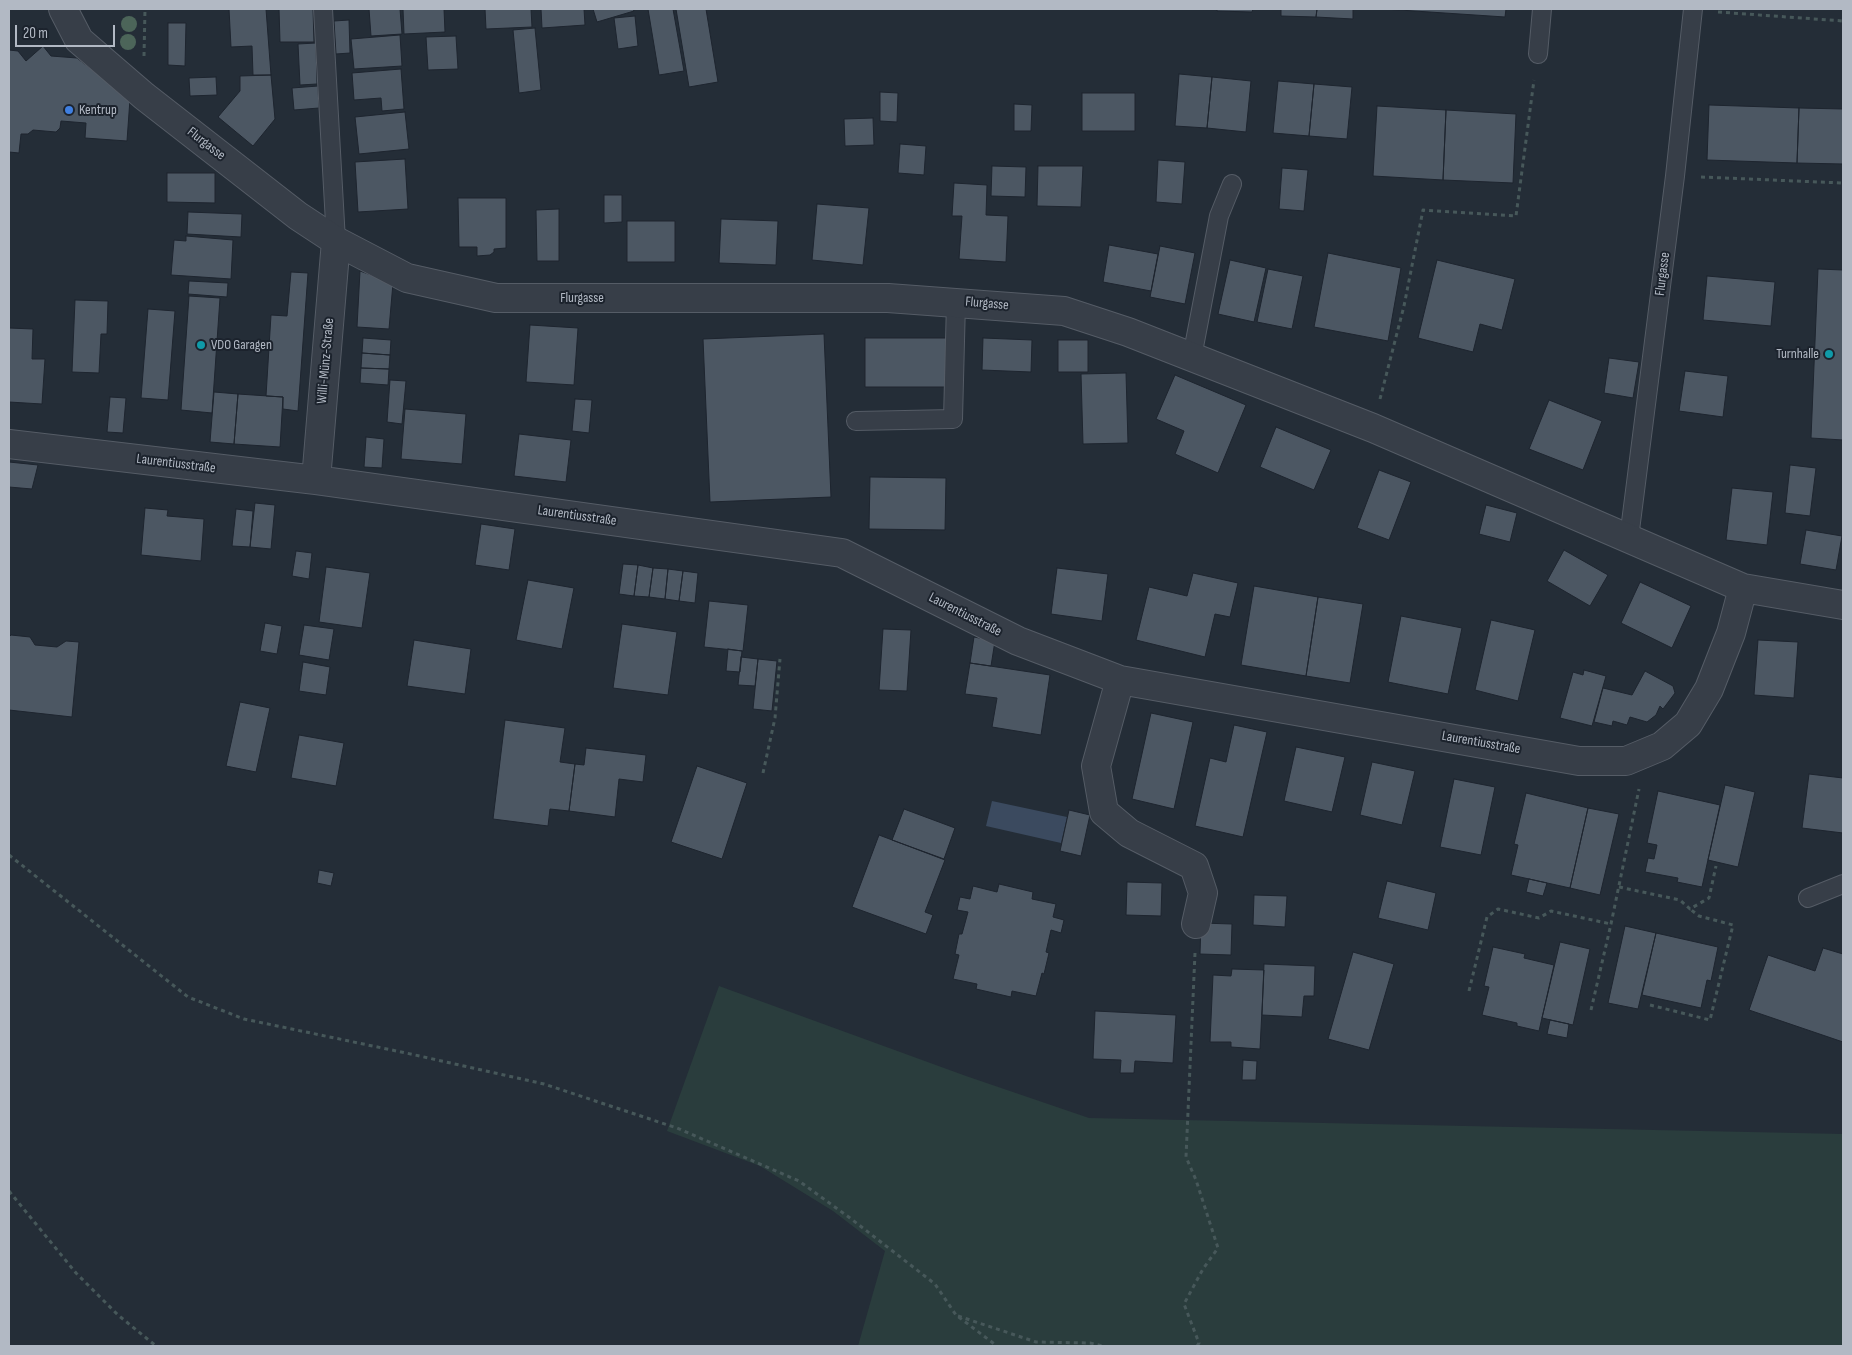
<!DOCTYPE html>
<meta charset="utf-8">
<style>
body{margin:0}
#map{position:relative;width:1852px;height:1355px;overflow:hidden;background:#242d37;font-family:"Sofia Sans Condensed",sans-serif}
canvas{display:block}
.frame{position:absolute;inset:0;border:10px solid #b2b9c4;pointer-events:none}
.scale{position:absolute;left:15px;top:25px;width:100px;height:22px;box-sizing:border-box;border:2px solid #b2b9c4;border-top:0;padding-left:6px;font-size:15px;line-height:18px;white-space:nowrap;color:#b2b9c4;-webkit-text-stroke:4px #1c232d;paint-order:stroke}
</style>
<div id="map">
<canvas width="1852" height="1355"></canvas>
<div class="frame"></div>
<div class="scale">20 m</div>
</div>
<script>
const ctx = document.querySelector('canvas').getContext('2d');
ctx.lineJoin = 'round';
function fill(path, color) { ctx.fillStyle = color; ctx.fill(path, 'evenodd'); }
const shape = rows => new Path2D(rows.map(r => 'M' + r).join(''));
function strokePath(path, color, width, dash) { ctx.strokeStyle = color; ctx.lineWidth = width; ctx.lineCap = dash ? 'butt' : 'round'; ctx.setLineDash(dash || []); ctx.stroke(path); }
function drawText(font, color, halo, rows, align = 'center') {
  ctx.font = font + ' "Sofia Sans Condensed",sans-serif'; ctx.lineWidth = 4; ctx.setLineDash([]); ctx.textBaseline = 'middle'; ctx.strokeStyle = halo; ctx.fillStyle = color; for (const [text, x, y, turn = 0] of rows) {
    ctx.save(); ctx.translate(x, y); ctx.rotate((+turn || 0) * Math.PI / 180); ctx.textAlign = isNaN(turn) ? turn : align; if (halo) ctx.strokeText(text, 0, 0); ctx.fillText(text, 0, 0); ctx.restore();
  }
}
fill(shape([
 [719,986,966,1076,1089,1118,1843,1134,1843,1346,858,1346,885,1251,833,1211,760,1166,667,1131]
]), '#2a3d3d');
fill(shape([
 [992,801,1067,817,1061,843,986,826]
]), '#3b4a5f');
const building = shape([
 [229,9,266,9,271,75,253,75,252,46,231,47,229,9],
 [279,9,313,9,314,42,280,42,279,9],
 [369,9,400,9,402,34,371,36,369,9],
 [403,9,444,9,445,32,404,34,403,9],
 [485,9,531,9,532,27,486,29,485,9],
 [541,9,584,9,585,25,542,28,541,9],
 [593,9,633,9,634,11,597,22,593,9],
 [648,9,673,9,684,71,659,75,648,9],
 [676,9,706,9,718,82,689,87,676,9],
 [1217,9,1253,9,1252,12,1217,11,1217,9],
 [1281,9,1317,9,1316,17,1281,16,1281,9],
 [1317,9,1353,9,1353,19,1316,17,1317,9],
 [1384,9,1506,9,1505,17,1384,9],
 [635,16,638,46,618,49,614,18,635,16],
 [349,20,350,53,336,54,334,21,349,20],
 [168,23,186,23,185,66,168,65,168,23],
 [535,28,541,90,519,93,513,30,535,28],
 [400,35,402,66,354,69,351,39,400,35],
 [456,36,458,69,428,70,426,37,456,36],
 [316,43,317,84,300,85,298,44,316,43],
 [43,46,51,56,77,58,130,99,127,141,85,138,86,123,61,121,60,128,56,132,33,130,28,134,21,134,19,153,9,152,9,50,18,51,26,61,43,46],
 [401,69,404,109,382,111,381,98,354,100,352,73,401,69],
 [1179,74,1212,77,1207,128,1175,126,1179,74],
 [271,75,275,119,253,146,218,117,240,91,240,76,271,75],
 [216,77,217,95,190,96,189,78,216,77],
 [1212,77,1251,81,1246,132,1207,128,1212,77],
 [1278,81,1314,84,1309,136,1273,133,1278,81],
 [1314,84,1352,87,1347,139,1309,136,1314,84],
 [318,86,319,108,294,110,292,88,318,86],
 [880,92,898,93,897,122,880,121,880,92],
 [1082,93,1135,93,1135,131,1082,131,1082,93],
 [1014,104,1032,105,1031,131,1014,131,1014,104],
 [1709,105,1799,108,1797,163,1707,160,1709,105],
 [1377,106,1446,110,1443,180,1373,176,1377,106],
 [1799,108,1843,109,1843,164,1797,163,1799,108],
 [1446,110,1516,114,1513,183,1443,180,1446,110],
 [405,112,409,149,359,154,355,117,405,112],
 [873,118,874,145,845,146,844,119,873,118],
 [900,144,926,146,924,175,898,173,900,144],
 [405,159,408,209,358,212,355,162,405,159],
 [1158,160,1185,162,1182,204,1156,202,1158,160],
 [992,166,1026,167,1025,197,991,196,992,166],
 [1038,166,1083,166,1081,207,1037,206,1038,166],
 [1282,168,1308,170,1304,211,1279,209,1282,168],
 [167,173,215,173,215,203,167,202,167,173],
 [954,183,987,185,986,215,1008,216,1006,262,959,259,962,216,952,216,954,183],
 [604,195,622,195,622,222,604,223,604,195],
 [458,198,506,198,506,248,494,249,494,252,490,255,477,256,477,247,459,247,458,198],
 [817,204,869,208,863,265,812,260,817,204],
 [559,209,559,261,537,261,536,210,559,209],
 [188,212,242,214,241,237,187,234,188,212],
 [721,219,778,221,776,265,719,263,721,219],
 [627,221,675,221,675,262,627,262,627,221],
 [186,236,233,240,231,279,171,275,174,240,186,241,186,236],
 [1109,245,1158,254,1151,291,1103,282,1109,245],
 [1160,246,1195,253,1185,304,1150,297,1160,246],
 [1328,253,1401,268,1388,341,1314,327,1328,253],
 [1230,260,1266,268,1254,322,1218,314,1230,260],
 [1437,260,1515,279,1502,330,1480,324,1473,352,1418,338,1437,260],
 [1268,269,1303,276,1292,329,1257,322,1268,269],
 [1818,269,1843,270,1843,440,1811,438,1818,269],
 [360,271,393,283,389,329,357,327,360,271],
 [291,272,308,273,298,411,283,409,283,397,266,396,271,315,287,316,291,272],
 [1707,276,1775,282,1771,326,1703,320,1707,276],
 [189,281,228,283,227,297,188,294,189,281],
 [189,296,220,298,212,413,181,410,189,296],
 [75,300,108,301,107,334,101,334,99,373,72,372,75,300],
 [148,309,175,311,168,400,141,398,148,309],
 [530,325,578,328,574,385,526,382,530,325],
 [9,328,33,329,32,359,45,359,42,404,9,402,9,328],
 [824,334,831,497,710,502,703,339,824,334],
 [363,338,391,340,390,355,362,353,363,338],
 [865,338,948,338,947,387,865,387,865,338],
 [983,338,1032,340,1031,372,982,370,983,338],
 [1058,340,1088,340,1088,372,1058,372,1058,340],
 [362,353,390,355,389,369,361,368,362,353],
 [1609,358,1639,362,1633,398,1604,393,1609,358],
 [361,368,389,369,388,385,360,383,361,368],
 [1685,371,1728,376,1723,417,1679,411,1685,371],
 [1126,373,1128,443,1083,444,1081,374,1126,373],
 [1175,375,1246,405,1218,473,1175,454,1184,431,1156,419,1175,375],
 [390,380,406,381,402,424,387,422,390,380],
 [214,392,238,394,234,444,210,442,214,392],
 [238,394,283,397,280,447,234,444,238,394],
 [110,397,126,398,123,433,107,432,110,397],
 [575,399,592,400,589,433,572,431,575,399],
 [1549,400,1602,421,1583,470,1529,449,1549,400],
 [405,409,466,414,462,464,401,459,405,409],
 [1276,427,1331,450,1314,490,1260,467,1276,427],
 [519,434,571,440,566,482,514,476,519,434],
 [366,437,384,439,382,468,364,467,366,437],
 [9,462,38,465,32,489,9,487,9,462],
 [1790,465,1816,468,1810,516,1785,513,1790,465],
 [1379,470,1411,482,1389,540,1357,528,1379,470],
 [870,477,946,478,945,530,869,529,870,477],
 [1732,488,1773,492,1767,545,1726,540,1732,488],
 [255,503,275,505,271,549,250,547,255,503],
 [1486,505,1517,513,1510,542,1479,534,1486,505],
 [145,508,168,510,167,516,204,519,201,561,141,555,145,508],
 [236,509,253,511,250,547,232,546,236,509],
 [481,524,515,529,509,570,475,565,481,524],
 [1806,530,1842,536,1836,570,1800,564,1806,530],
 [1564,550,1608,575,1590,606,1547,581,1564,550],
 [296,551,312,553,309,579,292,576,296,551],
 [623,564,638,565,634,596,619,594,623,564],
 [638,565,653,568,649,597,634,596,638,565],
 [326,567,370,573,362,628,319,622,326,567],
 [653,568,668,569,665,599,649,597,653,568],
 [1057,568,1108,574,1102,621,1051,614,1057,568],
 [668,569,683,571,679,601,665,599,668,569],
 [683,571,698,573,695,603,679,601,683,571],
 [1193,573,1238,583,1230,617,1215,614,1205,657,1136,640,1149,587,1187,596,1193,573],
 [528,580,574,588,562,649,516,640,528,580],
 [1640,582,1691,606,1672,648,1621,623,1640,582],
 [1254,586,1318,597,1306,676,1241,665,1254,586],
 [1318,597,1363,604,1350,683,1306,676,1318,597],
 [709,601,748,605,743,651,704,647,709,601],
 [1401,616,1462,628,1448,694,1388,682,1401,616],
 [1491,620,1535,630,1518,701,1475,690,1491,620],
 [265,623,282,626,277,654,260,651,265,623],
 [622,624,677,632,668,695,613,688,622,624],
 [304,625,334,629,329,660,299,655,304,625],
 [883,629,911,630,907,691,879,690,883,629],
 [11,635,30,637,35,645,57,647,66,641,79,642,72,717,9,710,9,637,11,635],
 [974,637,995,641,991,666,970,663,974,637],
 [414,640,471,649,465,694,407,686,414,640],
 [1758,640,1798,642,1794,698,1754,695,1758,640],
 [728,649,742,651,740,672,726,671,728,649],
 [741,657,758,659,755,686,738,685,741,657],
 [758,659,777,661,772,711,753,709,758,659],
 [303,662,330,667,326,695,299,691,303,662],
 [970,663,1050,675,1041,735,992,727,997,698,965,694,970,663],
 [1584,670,1606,676,1592,726,1560,718,1573,672,1583,675,1584,670],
 [1645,671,1673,686,1675,693,1663,709,1660,706,1656,715,1647,722,1630,717,1627,725,1613,721,1612,726,1594,722,1603,688,1632,695,1645,671],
 [240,702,270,708,256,772,226,766,240,702],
 [1151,713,1193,722,1174,809,1132,799,1151,713],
 [505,720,565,728,560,762,575,764,569,811,550,809,548,826,493,819,505,720],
 [1234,725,1267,732,1243,837,1195,826,1210,758,1226,762,1234,725],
 [299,735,344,743,336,786,291,778,299,735],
 [1296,747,1345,757,1332,812,1284,801,1296,747],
 [586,748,646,755,643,782,619,779,615,817,569,811,575,764,584,765,586,748],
 [1372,762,1415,771,1402,825,1360,815,1372,762],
 [697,766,747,783,722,859,671,842,697,766],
 [1809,774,1843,778,1843,833,1802,828,1809,774],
 [1454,779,1495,787,1481,855,1440,847,1454,779],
 [1725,785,1755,792,1738,867,1708,860,1725,785],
 [1658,791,1720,805,1702,887,1677,882,1678,878,1645,872,1648,858,1654,859,1657,845,1647,843,1658,791],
 [1526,793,1588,808,1570,888,1511,875,1518,845,1514,844,1526,793],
 [1588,808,1619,814,1600,895,1570,888,1588,808],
 [904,809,955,828,944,859,892,840,904,809],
 [1069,810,1090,815,1081,856,1060,851,1069,810],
 [879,835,945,860,925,912,933,915,926,934,852,907,879,835],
 [319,870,334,873,331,886,317,883,319,870],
 [1529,879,1547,883,1543,896,1526,892,1529,879],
 [1387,881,1436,893,1428,930,1378,918,1387,881],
 [1127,882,1162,883,1161,916,1126,915,1127,882],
 [999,884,1033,892,1032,899,1056,904,1053,917,1064,920,1061,933,1051,930,1046,952,1049,953,1044,974,1042,973,1036,996,1012,991,1011,997,976,989,977,984,953,979,959,955,955,954,959,934,962,934,968,912,957,910,960,897,970,899,973,886,997,892,999,884],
 [1254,895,1287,896,1285,927,1253,925,1254,895],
 [1201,923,1232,924,1231,955,1200,954,1201,923],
 [1625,926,1656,933,1638,1009,1608,1003,1625,926],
 [1656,933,1718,947,1711,981,1707,980,1701,1008,1642,995,1656,933],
 [1560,942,1590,949,1573,1025,1542,1018,1560,942],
 [1493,947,1525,954,1524,958,1554,965,1539,1031,1517,1026,1517,1023,1482,1015,1489,987,1484,986,1493,947],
 [1823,948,1843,954,1843,1042,1749,1010,1768,955,1815,971,1823,948],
 [1353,952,1394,964,1369,1050,1328,1039,1353,952],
 [1264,964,1315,966,1314,996,1304,996,1302,1017,1262,1015,1264,964],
 [1232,969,1264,970,1260,1049,1231,1047,1231,1042,1210,1042,1213,975,1231,976,1232,969],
 [1095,1011,1176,1015,1173,1063,1135,1061,1134,1073,1120,1073,1121,1060,1093,1059,1095,1011],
 [1550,1020,1569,1024,1567,1038,1547,1034,1550,1020],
 [1243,1060,1257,1061,1256,1080,1242,1080,1243,1060]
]);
fill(building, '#4c5763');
strokePath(building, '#1e252f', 1);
const service = shape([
 [323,9,336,241],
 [1538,54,1542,9],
 [1192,357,1219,216,1232,184],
 [856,421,953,419,956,302],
 [1629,538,1675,176,1693,9],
 [1808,898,1843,884]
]);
const minor = shape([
 [63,9,79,40,144,96,298,216,336,241,407,278,496,298,888,298,1064,311,1128,332,1373,428,1743,588,1843,605],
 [9,444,316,480,842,553,1018,641,1120,680,1579,761,1626,761,1662,746,1688,724,1709,689,1731,633,1743,588],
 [316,480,336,241],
 [1120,680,1096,766,1104,812,1129,833,1194,866,1203,893,1196,924]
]);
strokePath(service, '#555c66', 20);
strokePath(minor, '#555c66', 30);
strokePath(shape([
 [1718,12,1843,21],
 [144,56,145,9],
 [1701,177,1843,183],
 [1380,399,1404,306,1423,210,1516,216,1534,80],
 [763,773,775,718,780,659],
 [9,855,188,997,244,1019,406,1053,544,1084,677,1128,799,1181,850,1218,935,1284,956,1315,997,1346],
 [1619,887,1680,900,1690,909,1709,898,1716,866],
 [1195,953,1186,1157,1196,1180,1218,1248,1203,1269,1184,1304,1199,1343,1197,1346],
 [1469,991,1487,917,1498,909,1539,918,1551,911,1611,924],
 [1650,1005,1710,1020,1733,925,1699,916,1690,909],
 [1591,1010,1611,924,1639,789],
 [9,1191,76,1273,118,1315,156,1346],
 [958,1316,1036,1342,1090,1343,1103,1346]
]), '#47585a', 3, [4, 4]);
strokePath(service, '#373e48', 18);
strokePath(minor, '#373e48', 28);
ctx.fillStyle = '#4c6559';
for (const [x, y] of [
 [129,24],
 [128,42]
]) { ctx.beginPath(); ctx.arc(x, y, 8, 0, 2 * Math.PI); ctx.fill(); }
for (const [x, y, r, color] of [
 [69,110,5,"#3f7fe0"],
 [201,345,5,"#0f9aa8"],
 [1829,354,5,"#0f9aa8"]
]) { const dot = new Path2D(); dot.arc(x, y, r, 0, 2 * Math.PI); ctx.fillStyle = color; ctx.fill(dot); strokePath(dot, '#1c232d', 2); }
drawText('14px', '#b2b9c4', '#1c232d', [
 ["Kentrup",79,110],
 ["VDO Garagen",211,345],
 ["Turnhalle",1819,354,"right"]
], 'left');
drawText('14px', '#b2b9c4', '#1c232d', [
 ["Flurgasse",206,144,38],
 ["Flurgasse",1663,274,-83],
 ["Flurgasse",582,298],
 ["Flurgasse",987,304,5],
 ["Willi-Münz-Straße",326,361,-85],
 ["Laurentiusstraße",176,464,7],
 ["Laurentiusstraße",577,516,8],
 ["Laurentiusstraße",965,615,27],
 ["Laurentiusstraße",1481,743,10]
]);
</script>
